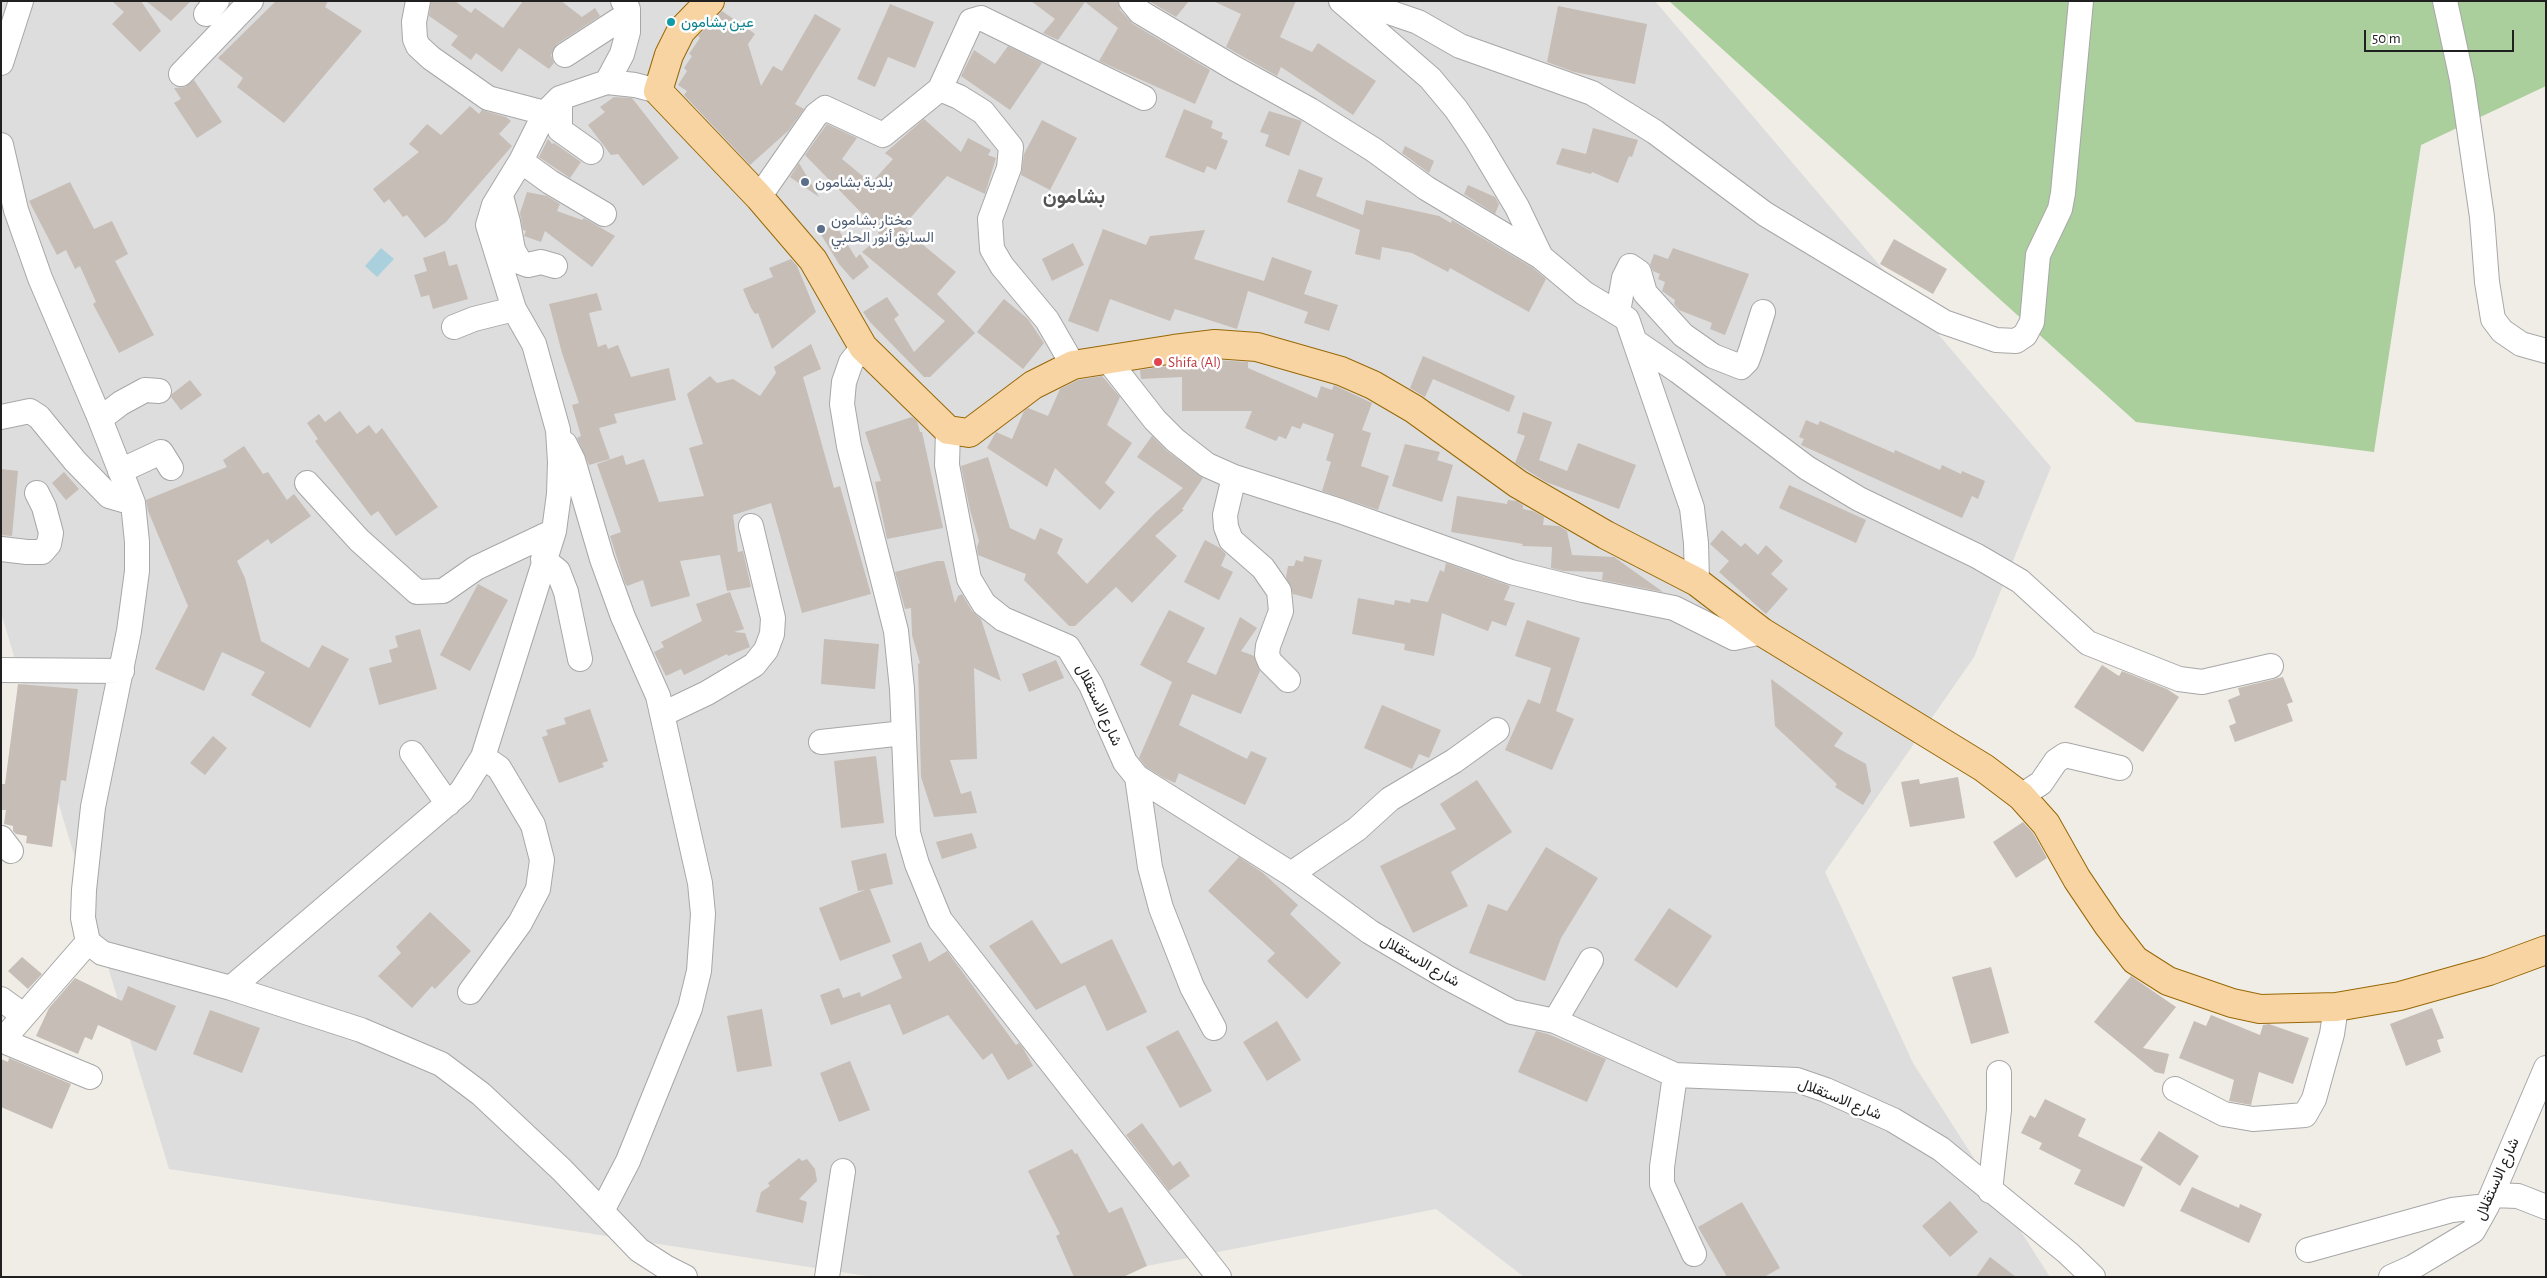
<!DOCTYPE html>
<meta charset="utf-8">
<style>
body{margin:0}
#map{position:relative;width:2547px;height:1278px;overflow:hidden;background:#f0ede7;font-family:"Alegreya Sans",sans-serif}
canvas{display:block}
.frame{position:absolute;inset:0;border:2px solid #202020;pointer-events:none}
.scale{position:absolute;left:2364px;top:30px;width:150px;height:22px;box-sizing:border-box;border:2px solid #202020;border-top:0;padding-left:6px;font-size:15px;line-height:18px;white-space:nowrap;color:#202020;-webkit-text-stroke:4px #fff;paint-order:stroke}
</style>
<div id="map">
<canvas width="2547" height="1278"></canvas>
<div class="frame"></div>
<div class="scale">50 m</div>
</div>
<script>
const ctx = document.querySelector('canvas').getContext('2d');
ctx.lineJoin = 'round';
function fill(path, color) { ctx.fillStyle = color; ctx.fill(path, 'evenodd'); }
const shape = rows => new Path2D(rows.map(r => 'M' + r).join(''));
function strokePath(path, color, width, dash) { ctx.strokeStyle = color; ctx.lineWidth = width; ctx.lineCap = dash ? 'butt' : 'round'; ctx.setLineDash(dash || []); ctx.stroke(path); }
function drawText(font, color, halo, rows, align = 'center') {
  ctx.font = font + ' "Alegreya Sans",Vazirmatn,sans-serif'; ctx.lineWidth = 5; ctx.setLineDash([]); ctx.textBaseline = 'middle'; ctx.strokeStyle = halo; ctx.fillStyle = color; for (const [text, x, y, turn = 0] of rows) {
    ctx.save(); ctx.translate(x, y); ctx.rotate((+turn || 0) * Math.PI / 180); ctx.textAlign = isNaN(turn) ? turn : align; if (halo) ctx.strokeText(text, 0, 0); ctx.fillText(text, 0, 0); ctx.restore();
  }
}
fill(shape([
 [1,1,1655,1,2051,467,1974,657,1825,872,1913,1063,2050,1277,1524,1277,1436,1209,1091,1277,874,1277,169,1169,1,613]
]), '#dedddd');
fill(shape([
 [1669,1,2546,1,2546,86,2421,145,2374,452,2136,422]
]), '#abce9d');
fill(shape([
 [381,248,394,259,377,277,365,266]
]), '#a9d0dc');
fill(shape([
 [112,1,141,1,161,31,140,52,112,24,124,12],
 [146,1,191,1,171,21],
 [276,1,328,1,325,7,362,31,284,123,237,87,243,78,218,58],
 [431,1,455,1,471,13,475,8,503,28,523,1,561,1,582,17,595,8,600,16,557,44,551,55,554,63,549,69,519,48,502,72,476,53,471,60,451,45,458,36,429,16],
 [1031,1,1118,1,1120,10,1133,24,1210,70,1195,104,1099,61,1118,28,1085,2,1058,40,1043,33,1055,19],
 [1149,1,1189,1,1176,17],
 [1213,1,1296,1,1280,37,1312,52,1318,43,1376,81,1353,115,1281,67,1277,76,1226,47,1241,14],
 [890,4,934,22,915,68,888,57,875,87,857,79],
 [1558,6,1647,24,1635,84,1574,72,1547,62],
 [722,11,755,34,748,44,761,86,773,66,782,71,815,14,841,29,795,104,804,109,789,130,750,165,684,95,687,91,678,85,687,71,684,68,692,56,689,54,700,38,698,36],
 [1008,46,1042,63,1010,110,961,76,974,50,995,64],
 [194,80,222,122,197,138,174,103,181,99,174,88,185,87],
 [614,97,632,98,679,158,643,186,618,154,611,155,588,125,605,112,600,107],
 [470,106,479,114,482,110,506,117,511,121,499,134,512,146,446,222,425,238,407,215,403,217,389,199,384,203,373,189,419,152,409,144,427,124,441,135],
 [1184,109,1213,121,1211,128,1223,133,1221,138,1228,141,1216,170,1207,166,1204,173,1165,157],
 [1269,111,1302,121,1289,156,1265,146,1269,135,1260,132],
 [924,119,961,152,968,138,991,150,988,155,996,158,985,194,947,176,905,224,908,227,905,230,956,272,937,294,975,333,930,377,924,377,870,322,863,312,887,297,899,315,894,319,914,352,945,321,862,252,881,236,878,233,879,231,805,155,827,124,857,138,842,159,871,183,893,159,885,153],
 [1042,120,1077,138,1050,190,1021,175,1024,154],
 [1593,128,1638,140,1632,157,1629,156,1618,183,1592,172,1591,174,1556,164,1562,148,1586,154],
 [548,139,552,144,554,143,581,162,570,178,539,157],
 [1405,146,1434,161,1429,173,1402,153],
 [799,163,819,197,790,177],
 [1299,169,1323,178,1316,196,1363,215,1366,200,1439,216,1451,223,1452,220,1533,268,1546,279,1529,312,1450,268,1448,272,1412,253,1382,247,1380,260,1355,254,1360,230,1287,202],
 [70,182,94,229,112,221,128,254,115,261,154,335,119,353,93,304,96,302,80,266,75,269,66,250,57,255,29,201],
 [1468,185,1495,197,1499,204,1495,214,1464,194],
 [527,192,547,196,560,204,557,211,582,220,584,218,615,236,592,267,545,231,541,242,524,236,526,231,523,230,520,213],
 [835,224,856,258,860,254,869,267,853,280,839,264,820,233],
 [1103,229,1146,245,1150,236,1205,230,1194,259,1264,281,1272,257,1312,271,1304,294,1338,305,1329,331,1304,323,1308,312,1248,291,1237,329,1175,309,1170,321,1110,299,1098,332,1068,321],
 [1894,239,1947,269,1933,294,1880,264],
 [1073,243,1084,265,1052,281,1042,259],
 [1673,248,1749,274,1725,335,1710,329,1712,323,1679,310,1674,304,1675,300,1662,291,1665,282,1658,279,1660,274,1653,271,1650,265,1654,254,1668,259],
 [445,251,449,266,457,264,468,299,433,309,429,295,421,297,414,275,427,271,423,258],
 [791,259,797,266,816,312,772,349,758,313,755,314,751,308,743,289,773,277,769,268],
 [597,293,602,310,589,313,598,347,606,344,608,349,618,345,631,377,669,368,676,400,614,414,617,423,599,428,610,459,589,465,577,438,581,436,572,405,579,403,562,353,549,304],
 [1004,299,1028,319,1044,343,1023,369,977,332],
 [811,344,821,369,803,377,834,488,840,486,871,594,802,613,771,503,733,515,738,552,743,551,751,587,727,591,720,555,680,561,690,596,651,607,643,580,627,586,625,583,610,536,621,532,597,464,623,455,626,465,644,459,659,502,704,496,689,448,703,444,687,394,710,376,717,383,733,379,760,396,776,373,774,367],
 [1423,356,1515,396,1509,412,1433,379,1425,397,1410,388],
 [1215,360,1248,362,1248,368,1317,398,1321,386,1332,390,1334,385,1372,403,1362,430,1371,433,1361,466,1389,476,1378,510,1322,491,1331,462,1326,460,1334,434,1303,423,1300,429,1292,426,1286,439,1279,436,1276,441,1245,428,1252,411,1182,411,1182,377,1141,379,1140,370,1183,364,1215,364],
 [1102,376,1120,397,1107,425,1132,443,1105,483,1115,492,1100,510,1055,468,1047,487,987,448,996,432,1012,439,1024,411,1028,408,1048,416,1060,389,1078,380],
 [190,380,202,395,181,410,171,397,172,394],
 [340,411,357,434,369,425,376,434,382,428,438,507,396,536,378,511,371,516,315,441,318,439,307,423,319,414,325,422],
 [1523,412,1552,422,1539,460,1567,471,1578,443,1636,465,1619,509,1546,482,1515,463,1525,436,1517,433],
 [912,417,917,421,920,432,922,432,943,528,887,539,875,482,881,481,865,432],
 [1806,420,1818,425,1820,421,1894,453,1895,450,1940,470,1942,465,1961,474,1962,471,1985,481,1978,499,1972,496,1962,518,1801,445,1804,439,1799,437],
 [1152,436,1167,451,1203,478,1182,509,1184,510,1155,536,1177,556,1132,603,1116,587,1075,626,1069,626,1024,580,1026,574,978,555,977,547,979,541,970,510,961,466,988,457,1010,528,1035,540,1040,528,1063,539,1057,553,1087,584,1155,513,1183,488,1137,457],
 [1405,444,1440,452,1437,460,1453,465,1442,502,1392,486],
 [244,446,263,474,268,472,287,500,294,494,311,516,271,544,268,539,237,561,245,578,261,641,309,668,322,645,349,659,310,728,251,695,265,672,222,652,204,691,155,669,188,606,148,511,146,500,227,467,223,460],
 [1,469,18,471,12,536,1,535],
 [64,472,79,489,66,500,52,483],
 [1789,485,1866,520,1856,543,1779,508],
 [1457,496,1507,504,1508,500,1517,501,1523,505,1523,509,1533,511,1544,517,1543,525,1559,526,1567,531,1572,555,1614,557,1663,592,1602,580,1603,572,1564,571,1551,568,1552,547,1522,546,1523,544,1451,532],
 [1722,530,1741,547,1745,543,1758,555,1766,545,1783,561,1771,574,1788,589,1766,614,1719,572,1729,561,1710,544],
 [1205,540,1220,548,1226,554,1221,566,1233,572,1219,600,1184,582],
 [1304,556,1322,560,1312,599,1293,594,1286,577,1288,566,1294,566,1296,560,1303,562],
 [937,561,944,561,955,603,958,596,962,594,972,611,981,619,1001,681,974,668,977,759,950,760,961,794,971,791,977,813,934,817,921,777,918,664,920,663,912,635,911,608,905,609,895,572],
 [1446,563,1510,586,1504,600,1515,603,1506,626,1492,621,1488,631,1442,613,1434,656,1404,650,1405,644,1352,634,1358,598,1394,605,1395,600,1410,603,1411,599,1428,602,1440,570,1444,572],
 [478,584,508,600,470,671,440,655],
 [730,592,744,629,734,632,745,633,750,647,728,656,727,654,684,675,681,669,666,676,654,652,664,647,661,642,702,621,696,604],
 [1169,610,1205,628,1187,662,1216,675,1240,617,1257,628,1241,651,1254,656,1260,671,1241,714,1192,694,1179,725,1247,759,1251,751,1267,758,1245,805,1179,773,1175,783,1164,778,1146,767,1139,758,1172,682,1140,665],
 [1527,620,1580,638,1556,711,1574,719,1552,770,1505,750,1528,699,1540,704,1551,668,1515,656],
 [420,629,437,689,379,705,369,668,392,662,389,650,398,647,395,636],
 [824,639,879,644,875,689,821,684],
 [1056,660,1064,678,1029,692,1022,674],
 [2102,665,2119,676,2122,671,2167,689,2179,697,2143,752,2074,707],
 [2283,677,2293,702,2287,704,2293,721,2235,742,2229,726,2236,723,2228,700,2240,695,2238,688],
 [1771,679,1843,733,1834,746,1866,764,1871,791,1863,805,1835,787,1837,784,1775,726],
 [18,684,78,689,66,781,61,780,52,847,26,843,27,836,16,834,13,831,13,826,4,824,6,810,1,810,1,784,5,784],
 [1382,705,1441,730,1429,758,1419,754,1412,769,1364,748],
 [590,709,608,761,602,763,604,767,559,783,542,737,548,735,546,730,566,724,564,718],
 [213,736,227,748,205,775,190,763],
 [876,756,884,823,841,828,834,761],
 [1958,777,1965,818,1910,827,1901,782,1919,779,1920,784],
 [1477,780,1512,832,1451,872,1468,906,1413,933,1380,866,1456,829,1440,804],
 [2023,822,2033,833,2047,858,2016,878,1993,842],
 [972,833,977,848,942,859,936,842],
 [1546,847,1598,878,1561,938,1545,981,1469,953,1488,904,1507,911],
 [886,853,893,884,870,889,891,942,840,961,819,908,865,890,858,891,851,861],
 [1239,857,1263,873,1298,905,1290,914,1341,963,1307,999,1267,961,1275,953,1208,891],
 [1669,908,1712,936,1677,988,1634,960],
 [430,912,471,951,435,989,432,986,412,1008,378,976,401,953,396,947],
 [1032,920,1061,964,1112,939,1147,1012,1107,1031,1085,985,1036,1010,989,946],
 [921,942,929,962,947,951,1016,1045,1019,1043,1023,1048,1033,1066,1008,1080,992,1053,983,1060,948,1015,903,1035,890,1004,831,1025,820,995,839,988,843,998,860,992,861,997,902,978,892,955],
 [22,957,42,974,28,989,8,971],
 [1991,967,2009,1033,1971,1044,1952,977],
 [2131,976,2176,1007,2143,1048,2169,1054,2164,1074,2155,1072,2094,1022],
 [75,978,122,1001,128,986,176,1006,156,1051,98,1025,92,1040,85,1037,78,1054,36,1036,49,1008],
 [2432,1008,2444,1038,2437,1040,2441,1052,2406,1066,2390,1024],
 [762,1009,772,1066,737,1072,727,1016],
 [210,1010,260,1028,242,1073,193,1054],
 [2211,1015,2260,1035,2263,1025,2269,1024,2309,1038,2293,1084,2259,1072,2251,1105,2229,1101,2234,1080,2179,1058,2194,1021,2206,1026],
 [1277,1021,1301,1060,1267,1081,1243,1042],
 [1178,1030,1212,1091,1180,1108,1146,1047],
 [1536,1031,1548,1034,1606,1059,1587,1102,1518,1072],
 [9,1058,71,1084,52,1129,1,1107,1,1059,8,1062],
 [850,1061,870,1110,839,1122,820,1073],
 [2045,1099,2086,1119,2078,1136,2143,1167,2124,1207,2074,1184,2081,1170,2039,1149,2042,1143,2021,1133,2030,1115,2035,1118],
 [1142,1123,1173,1166,1180,1161,1190,1176,1169,1191,1126,1135],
 [2159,1131,2199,1156,2180,1186,2140,1160],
 [1072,1149,1075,1154,1077,1153,1109,1213,1122,1207,1147,1266,1123,1277,1074,1277,1056,1236,1060,1234,1028,1171],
 [799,1158,802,1161,807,1159,815,1169,817,1181,799,1199,807,1202,803,1223,756,1212,761,1192,770,1186,768,1183],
 [2192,1187,2239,1208,2240,1204,2262,1214,2249,1243,2180,1211],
 [1950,1201,1978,1232,1950,1257,1922,1226],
 [1742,1202,1780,1268,1764,1277,1727,1277,1698,1227],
 [1990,1257,2016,1277,1976,1277]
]), '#c5bdb6');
const minor = shape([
 [418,1,414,22,415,39,418,46,431,58,488,98,545,113],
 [1131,1,1140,12,1234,68,1310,110,1374,150,1426,188,1541,257,1584,293,1627,319,1692,508,1696,543,1697,582],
 [1341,1,1430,78,1456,109,1477,140,1517,207,1541,257],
 [1356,1,1418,22,1460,46,1592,93,1655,132,1765,214,1944,322,1996,340,2016,341,2025,335,2032,322,2038,255,2060,209,2063,193,2081,1],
 [2445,1,2462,80,2482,217,2487,282,2493,319,2502,331,2521,344,2546,351],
 [206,14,217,1],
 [565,55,628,14],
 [1,63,21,1],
 [181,74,251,1],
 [607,82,622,54,628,32,628,9,623,1],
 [940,89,971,21,981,18,1144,98],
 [560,98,560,130,591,152],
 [1,145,16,210,40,278,100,419,133,503,137,542,137,571,129,631,93,807,84,890,83,918,88,942,102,953,231,988,361,1030,441,1064,481,1094,562,1170,639,1250,667,1268,685,1277],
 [521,161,550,182,604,214],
 [501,196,508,222,513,250,520,262,528,265,541,262,555,266],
 [759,197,816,115,825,108,883,135,940,89,959,97,983,112,1011,147,1009,168,990,219,992,249,1002,266,1047,320,1073,365],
 [1618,312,1624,278,1630,266,1639,272,1645,293,1683,335,1713,356,1741,367,1747,361,1751,350,1763,312],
 [454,327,474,319,514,309],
 [1637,343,1678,371,1807,468,1859,499,1977,556,2020,581,2088,643,2179,679,2202,682,2271,666],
 [863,347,851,362,844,382,842,404,849,446,896,631,902,689,908,833,917,864,940,920,1219,1277],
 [1108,360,1155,420,1175,440,1207,465,1234,477,1340,511,1511,572,1583,590,1674,608,1734,638,1762,632],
 [1,417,30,411,39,417,75,461,109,496,133,503],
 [100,419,121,403,145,390,159,391],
 [948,430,947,465,969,579,984,604,1003,619,1068,647,1091,685,1125,762,1137,777,1291,874,1370,932,1448,978,1512,1012,1555,1021,1675,1075,1797,1080,1826,1090,1893,1120,1941,1149,2068,1253,2093,1277],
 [565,444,573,460,602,559,623,617,658,696,700,883,703,914,699,971,690,1008,628,1161,602,1211],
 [120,471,161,452,171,468],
 [1234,477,1225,515,1226,527,1231,540,1263,568,1279,591,1281,611,1268,646,1267,655,1270,662,1288,680],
 [307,483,359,540,417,592,443,591,476,568,554,531],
 [1,549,27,552,42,552,49,544,51,533,44,507,37,493],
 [543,559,558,571,566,592,580,659],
 [1,670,122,671],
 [663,714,707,693,754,665,766,650,772,634,773,618,751,526],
 [821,742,904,733],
 [412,753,448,804],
 [1137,777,1150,867,1161,908,1192,987,1214,1028],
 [2021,796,2041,783,2056,761,2065,755,2120,768],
 [1,838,11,851],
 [1291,874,1357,829,1390,799,1454,761,1497,730],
 [88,942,7,1035,8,1043,90,1077],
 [231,988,461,792,483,757,554,531,559,494,560,462,558,430,534,344,514,309,488,225,494,205,521,161,545,113,560,98,607,82,635,85,658,91],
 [470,992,520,923,538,889,542,860,533,825,499,768,483,757],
 [1,999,23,1015],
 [1555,1021,1591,960],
 [1675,1075,1662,1167,1662,1184,1694,1254],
 [2175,1089,2224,1114,2253,1119,2305,1115,2314,1099,2332,1034,2336,1007],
 [1990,1191,1999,1110,1999,1073],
 [2492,1195,2518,1196,2546,1207],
 [2308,1250,2452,1210,2487,1206],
 [827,1277,843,1171],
 [2391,1277,2413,1267,2473,1231,2487,1206,2546,1068]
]);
const major = shape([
 [710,1,681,31,669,55,658,91,759,197,813,260,863,347,948,430,969,433,1033,385,1073,365,1174,349,1215,344,1257,347,1341,371,1373,385,1414,409,1518,484,1606,535,1697,582,1762,632,1984,768,2021,796,2046,824,2077,879,2108,925,2135,960,2168,981,2232,1003,2260,1009,2336,1007,2400,996,2489,971,2546,950]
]);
strokePath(minor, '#a7a7a7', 26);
strokePath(major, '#976805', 30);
strokePath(minor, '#fff', 24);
strokePath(major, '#f9d4a3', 28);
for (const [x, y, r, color] of [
 [671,22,5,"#0f9aa8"],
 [805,182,5,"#5c6f8a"],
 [821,229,5,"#5c6f8a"],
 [1158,362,5,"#e0444e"]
]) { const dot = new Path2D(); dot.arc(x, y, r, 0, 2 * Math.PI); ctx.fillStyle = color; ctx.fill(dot); strokePath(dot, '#fff', 2); }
drawText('15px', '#0d838f', '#fff', [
 ["عين بشامون",681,22]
], 'left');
drawText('15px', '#4e5e75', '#fff', [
 ["بلدية بشامون",815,182],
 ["مختار بشامون",831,220],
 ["السابق أنور الحلبي",831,237]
], 'left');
drawText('15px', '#be3a42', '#fff', [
 ["Shifa (Al)",1168,362]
], 'left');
drawText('15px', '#202020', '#fff', [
 ["شارع الاستقلال",1099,705,65],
 ["شارع الاستقلال",1420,961,30],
 ["شارع الاستقلال",1840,1099,22],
 ["شارع الاستقلال",2497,1179,-66]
]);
drawText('bold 20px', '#535353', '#fff', [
 ["بشامون",1074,197]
]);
</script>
